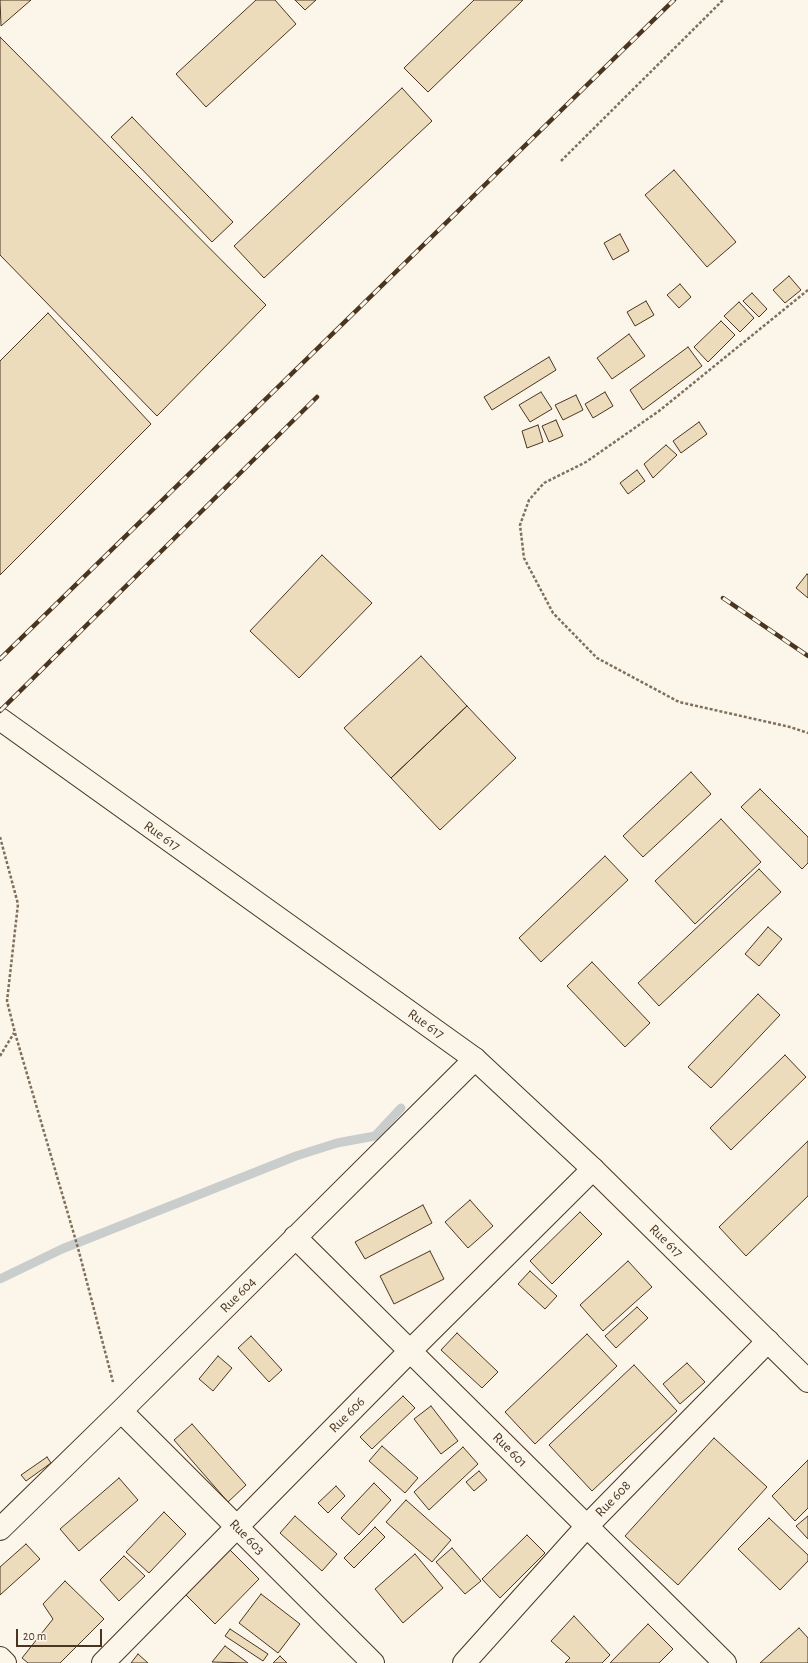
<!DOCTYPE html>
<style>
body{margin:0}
#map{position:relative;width:808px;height:1663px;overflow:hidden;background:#fbf6e9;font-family:"Alegreya Sans",sans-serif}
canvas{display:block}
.scale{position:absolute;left:16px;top:1629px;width:86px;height:18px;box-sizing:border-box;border:2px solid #4a3520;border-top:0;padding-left:5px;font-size:12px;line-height:14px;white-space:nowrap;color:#4a3520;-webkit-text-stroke:3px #fbf6e9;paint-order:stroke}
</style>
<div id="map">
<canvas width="808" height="1663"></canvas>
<div class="scale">20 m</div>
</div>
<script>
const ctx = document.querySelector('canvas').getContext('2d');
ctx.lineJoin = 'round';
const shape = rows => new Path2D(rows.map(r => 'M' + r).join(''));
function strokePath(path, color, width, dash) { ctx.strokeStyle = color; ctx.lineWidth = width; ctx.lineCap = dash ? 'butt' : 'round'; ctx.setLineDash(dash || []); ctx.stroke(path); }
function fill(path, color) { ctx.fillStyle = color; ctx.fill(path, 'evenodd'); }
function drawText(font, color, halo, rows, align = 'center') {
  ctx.font = font + ' "Alegreya Sans",sans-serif'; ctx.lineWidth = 3; ctx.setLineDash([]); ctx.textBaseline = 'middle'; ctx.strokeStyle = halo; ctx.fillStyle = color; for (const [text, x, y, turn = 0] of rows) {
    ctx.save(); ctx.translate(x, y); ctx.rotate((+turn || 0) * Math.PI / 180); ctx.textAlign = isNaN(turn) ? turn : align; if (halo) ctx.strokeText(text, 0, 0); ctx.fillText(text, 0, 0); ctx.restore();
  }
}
strokePath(shape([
 [0,1279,62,1249,296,1156,337,1143,375,1136,401,1108]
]), '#c9cecd', 9);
const building = shape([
 [0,0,31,0,1,26,0,0],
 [256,0,275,0,296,24,206,107,176,74,256,0],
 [295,0,316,0,305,10,295,0],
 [474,0,523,0,428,92,404,68,474,0],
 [0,37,266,305,157,416,0,255,0,37],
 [402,88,432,121,264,278,234,246,402,88],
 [132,117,233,222,212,242,111,137,132,117],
 [674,170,736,242,707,267,645,195,674,170],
 [620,234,629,251,613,260,604,243,620,234],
 [789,276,801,290,785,303,773,290,789,276],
 [680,284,691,297,679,308,667,295,680,284],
 [752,293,767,309,759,317,743,301,752,293],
 [646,301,654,315,635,326,627,312,646,301],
 [739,302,754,318,740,332,724,316,739,302],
 [48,313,151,424,0,575,0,361,48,313],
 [721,321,735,335,708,362,694,347,721,321],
 [629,334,645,356,612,379,597,358,629,334],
 [688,347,702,366,643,410,630,390,688,347],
 [549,357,556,370,492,410,484,397,549,357],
 [541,392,552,409,530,422,519,405,541,392],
 [605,392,613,406,593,418,585,404,605,392],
 [576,395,583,410,563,420,555,405,576,395],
 [556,420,563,436,549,442,542,426,556,420],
 [699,422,707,434,681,453,673,441,699,422],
 [538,425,543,442,527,448,522,431,538,425],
 [666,445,677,455,653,478,644,464,666,445],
 [637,470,645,481,628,494,620,483,637,470],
 [322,555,372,603,299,678,250,631,322,555],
 [807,574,808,575,808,598,796,588,807,574],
 [421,656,467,706,391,778,344,728,421,656],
 [467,706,516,758,440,830,391,778,467,706],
 [691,772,711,794,643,857,623,836,691,772],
 [760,789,808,837,808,863,802,869,741,807,760,789],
 [721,819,761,862,695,924,655,881,721,819],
 [605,856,628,880,541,962,519,938,605,856],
 [759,869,781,892,659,1006,638,983,759,869],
 [768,927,782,939,759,966,745,954,768,927],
 [592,962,650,1023,625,1047,567,986,592,962],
 [758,994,780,1015,711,1088,688,1067,758,994],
 [785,1055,806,1077,731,1150,710,1128,785,1055],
 [808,1141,808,1196,746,1256,719,1227,808,1141],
 [470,1200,493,1226,468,1248,445,1222,470,1200],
 [423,1205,432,1223,365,1259,355,1242,423,1205],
 [580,1212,602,1234,552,1284,530,1261,580,1212],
 [430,1251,444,1279,394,1304,380,1276,430,1251],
 [628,1261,652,1287,603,1331,580,1305,628,1261],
 [530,1271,557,1296,545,1309,518,1284,530,1271],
 [637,1307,648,1318,616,1348,605,1336,637,1307],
 [457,1333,498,1372,482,1388,441,1350,457,1333],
 [587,1334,617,1366,535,1444,505,1412,587,1334],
 [251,1336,282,1370,269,1382,238,1348,251,1336],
 [218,1356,232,1368,213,1391,199,1379,218,1356],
 [687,1363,705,1382,680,1404,663,1384,687,1363],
 [634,1365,677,1411,592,1491,549,1445,634,1365],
 [403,1396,415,1408,372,1449,360,1437,403,1396],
 [431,1406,458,1441,441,1454,414,1419,431,1406],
 [192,1424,246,1485,228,1502,174,1440,192,1424],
 [714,1438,767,1487,678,1585,625,1536,714,1438],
 [382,1446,418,1478,405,1493,369,1461,382,1446],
 [463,1447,478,1464,429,1510,414,1492,463,1447],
 [47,1457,51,1463,26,1481,21,1475,47,1457],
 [808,1460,808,1508,795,1521,772,1496,808,1460],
 [479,1471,487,1480,474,1491,466,1482,479,1471],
 [119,1478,138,1500,79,1551,60,1529,119,1478],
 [374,1483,391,1500,359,1535,341,1518,374,1483],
 [336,1486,345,1496,328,1513,318,1503,336,1486],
 [406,1500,451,1540,432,1562,386,1522,406,1500],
 [164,1512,186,1534,149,1573,126,1552,164,1512],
 [295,1516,337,1554,322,1571,280,1533,295,1516],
 [808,1516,808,1539,796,1526,808,1516],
 [769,1518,808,1555,808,1561,780,1590,738,1549,769,1518],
 [375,1527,385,1537,354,1568,344,1558,375,1527],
 [527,1535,545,1553,500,1598,482,1579,527,1535],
 [26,1544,40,1559,0,1595,0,1567,26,1544],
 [452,1548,481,1581,465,1594,436,1562,452,1548],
 [229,1549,259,1579,215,1624,185,1594,229,1549],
 [415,1554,443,1588,403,1623,375,1589,415,1554],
 [124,1556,145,1576,119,1601,100,1580,124,1556],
 [65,1581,104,1619,60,1663,28,1663,22,1658,53,1619,43,1604,65,1581],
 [261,1594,300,1624,278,1653,239,1623,261,1594],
 [574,1616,610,1655,602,1663,565,1663,570,1658,551,1641,574,1616],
 [648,1624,673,1649,659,1663,610,1663,648,1624],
 [799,1628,808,1638,808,1663,760,1663,799,1628],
 [230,1629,268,1654,263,1661,225,1636,230,1629],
 [225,1646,248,1663,212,1662,225,1646],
 [138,1654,148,1663,131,1663,138,1654],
 [280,1656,287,1663,273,1663,280,1656]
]);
fill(building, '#ecdcbc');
strokePath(building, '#4a3520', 1);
const street = shape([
 [295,1237,725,1663],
 [121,1411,373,1663],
 [0,1529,121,1411,475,1059],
 [0,1658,5,1663],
 [103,1663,410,1351,593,1169],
 [464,1663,587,1526,768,1341]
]);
const highway = shape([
 [0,719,475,1059,593,1169,808,1381]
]);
strokePath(street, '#4a3520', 24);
strokePath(highway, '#4a3520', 24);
strokePath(shape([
 [561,161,723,0],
 [808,290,659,411,586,462,544,483,529,500,520,525,524,558,553,613,597,658,679,702,790,727,808,733],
 [0,837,18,904,7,1001,15,1033,78,1248,113,1382],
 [0,1056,14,1033]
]), '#7f6f5c', 2.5, [3, 2]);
strokePath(street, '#fbf6e9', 22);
strokePath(highway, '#fbf6e9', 22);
const rail = shape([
 [723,598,808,656],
 [0,659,674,0],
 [0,711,317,397]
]);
strokePath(rail, '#4a3520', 4.5);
strokePath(rail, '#fbf6e9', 3, [9]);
drawText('14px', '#4a3520', '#fbf6e9', [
 ["Rue 617",162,836,35],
 ["Rue 617",426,1024,35],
 ["Rue 617",666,1241,44],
 ["Rue 604",238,1295,-45],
 ["Rue 606",347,1415,-45],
 ["Rue 601",510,1450,45],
 ["Rue 608",613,1499,-46],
 ["Rue 603",247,1537,45]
]);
</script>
